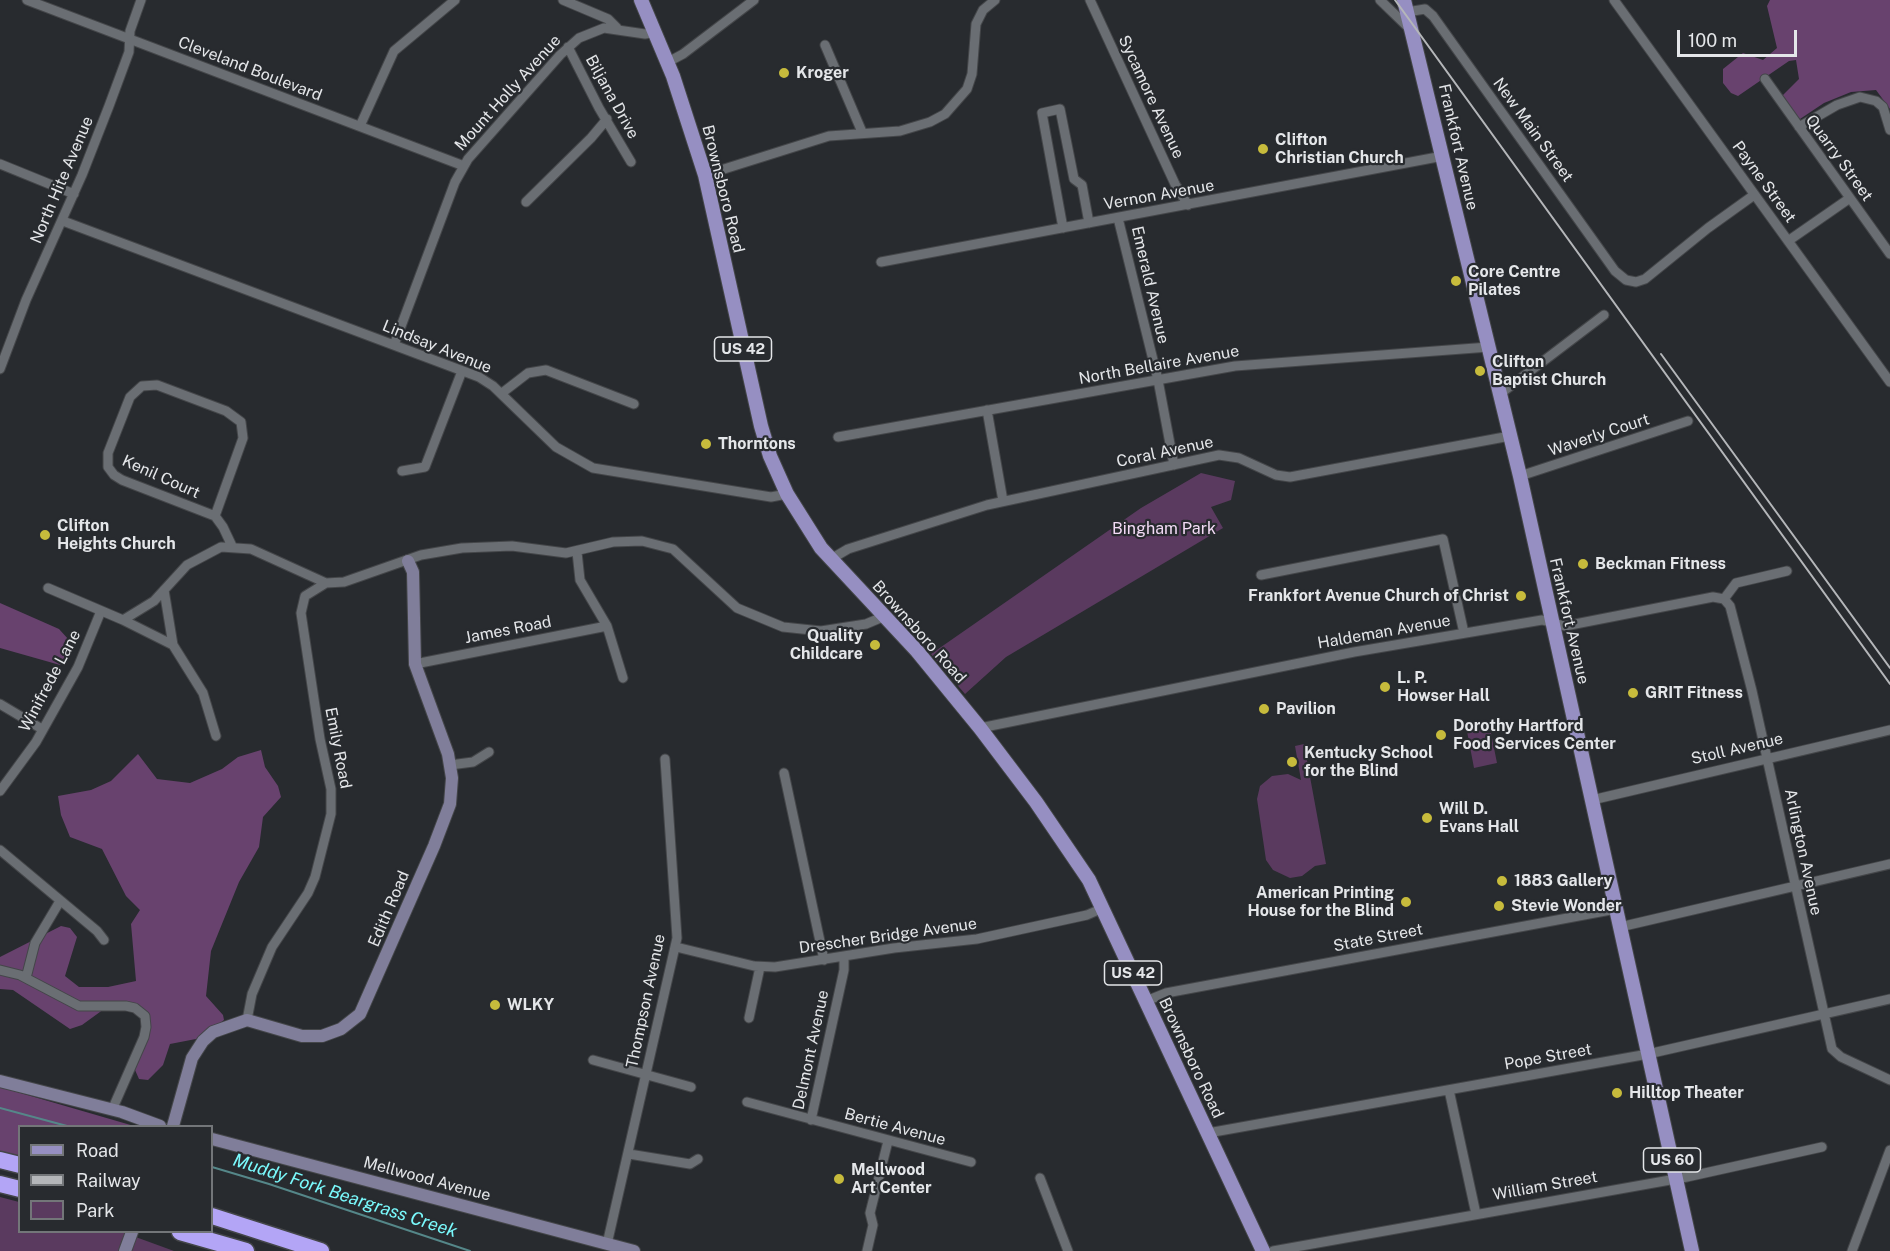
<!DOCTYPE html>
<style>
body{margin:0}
#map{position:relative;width:1890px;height:1251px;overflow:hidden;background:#282b2f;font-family:"Public Sans",sans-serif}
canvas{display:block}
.legend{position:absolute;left:18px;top:1125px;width:195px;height:108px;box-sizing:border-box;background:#282b2f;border:2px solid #737679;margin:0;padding:8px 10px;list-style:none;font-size:18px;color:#e4e6e9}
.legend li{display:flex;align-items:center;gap:12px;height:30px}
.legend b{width:30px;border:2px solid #737679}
.scale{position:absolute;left:1677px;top:30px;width:120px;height:27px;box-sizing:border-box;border:3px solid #e4e6e9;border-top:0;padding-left:8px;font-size:18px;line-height:21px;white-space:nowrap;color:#e4e6e9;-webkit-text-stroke:4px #282b2f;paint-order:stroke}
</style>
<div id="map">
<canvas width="1890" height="1251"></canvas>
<ul class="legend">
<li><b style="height:8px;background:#968fc2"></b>Road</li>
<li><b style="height:8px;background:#b4b6b9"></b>Railway</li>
<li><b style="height:16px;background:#5a3a5f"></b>Park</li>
</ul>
<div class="scale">100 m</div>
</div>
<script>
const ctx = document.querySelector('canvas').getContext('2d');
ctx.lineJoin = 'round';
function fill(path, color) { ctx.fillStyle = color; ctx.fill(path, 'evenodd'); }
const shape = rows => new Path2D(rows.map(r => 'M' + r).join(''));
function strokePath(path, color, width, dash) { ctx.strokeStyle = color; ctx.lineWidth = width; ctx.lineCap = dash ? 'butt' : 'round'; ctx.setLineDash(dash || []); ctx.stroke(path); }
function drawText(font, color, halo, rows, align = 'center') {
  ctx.font = font + ' "Public Sans",sans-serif'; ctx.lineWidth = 4.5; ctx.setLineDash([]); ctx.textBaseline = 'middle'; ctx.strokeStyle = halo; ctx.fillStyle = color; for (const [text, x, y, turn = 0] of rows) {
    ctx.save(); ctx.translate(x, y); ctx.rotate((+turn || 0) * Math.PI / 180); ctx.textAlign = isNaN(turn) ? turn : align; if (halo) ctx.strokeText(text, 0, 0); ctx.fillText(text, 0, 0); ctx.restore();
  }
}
fill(shape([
 [1201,473,1235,481,1231,500,1211,507,1223,528,1006,657,965,694,931,654,1141,508],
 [1481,723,1486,733,1491,733,1497,763,1474,768,1466,726],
 [1304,744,1326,864,1315,866,1302,876,1290,878,1273,870,1266,860,1257,799,1260,786,1272,776,1288,774,1301,780,1295,746],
 [0,1197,19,1202,20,1232,122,1232,174,1251,0,1251]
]), '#5a3a5f');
fill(shape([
 [1770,0,1890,0,1890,109,1876,90,1851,92,1824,103,1800,119,1792,112,1782,96,1799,79,1796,60,1789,61,1738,96,1731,93,1723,83,1723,69,1743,53,1763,60,1777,48,1767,6],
 [0,603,59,629,69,640,71,655,60,665,0,648],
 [261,750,265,767,278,786,281,797,263,817,259,847,239,882,211,951,206,996,223,1015,224,1020,201,1038,170,1044,163,1065,148,1080,139,1079,135,1070,149,1036,148,1021,141,1009,111,1004,82,1025,70,1029,13,990,0,989,0,957,61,926,70,928,77,937,65,976,79,987,108,987,136,981,131,924,140,910,126,896,102,849,70,837,61,815,58,796,91,790,111,781,138,754,157,779,190,783,222,769,238,757],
 [0,1087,134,1126,20,1126,19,1158,0,1153]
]), '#68426e');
strokePath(shape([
 [0,1108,67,1126],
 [212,1167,269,1184,470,1251]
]), '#558789', 2);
const street = shape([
 [27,0,464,166],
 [563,0,608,19,617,28],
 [1090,0,1175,184,1188,205],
 [1380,0,1411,30],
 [1614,0,1890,382],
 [1407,12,1425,9,1433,16,1615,271,1626,280,1636,282,1645,279,1708,228,1754,195],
 [825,45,862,132],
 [568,47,599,108,631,162],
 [668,62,683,54,754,0],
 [1765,79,1890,254],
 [360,126,394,51,455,0],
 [1799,127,1837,105,1860,97,1876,101,1883,107,1890,130],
 [0,164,74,194],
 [705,175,829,136,900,131,930,122,945,114,967,89,972,74,976,24,983,10,995,0],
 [526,202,591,138,607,119],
 [1118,218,1158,380,1174,465],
 [63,221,479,377,493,386,556,447,593,468,771,497,787,494],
 [1063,228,1042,113,1060,109,1074,179,1082,185,1089,223],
 [1788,241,1850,198],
 [881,262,1443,156],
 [394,345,455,182,468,159,560,55,579,38,604,28,645,34,656,32],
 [0,369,26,300,82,175,109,106,129,52,130,31,141,0],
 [157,385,226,411,241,422,243,438,215,516,122,480,114,475,108,467,108,453,130,397,142,386,157,385],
 [502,393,528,373,546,370,634,404],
 [1500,394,1604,315],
 [987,410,1003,501],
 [838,437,1235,366,1489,347],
 [402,471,425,467,462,371],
 [1520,476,1688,421],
 [215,516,223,527,232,546],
 [577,552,580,580,607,626,623,678],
 [831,559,848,549,987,505,1219,455,1239,458,1276,475,1290,477,1510,436],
 [1261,575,1443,539,1464,633],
 [48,588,123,620,154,601,187,565,221,547,251,549,326,583,344,582,421,555,462,548,512,546,566,553,613,542,642,541,673,549,737,608,783,627,821,631,866,624,885,616],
 [164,590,173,645],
 [1724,599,1730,606,1752,691,1832,1049,1841,1057,1890,1080],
 [1724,599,1736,583,1787,571],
 [123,620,173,645,203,693,216,736],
 [415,664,607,626],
 [0,704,42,729],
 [980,728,1354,652,1542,620,1565,626,1713,597,1724,599],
 [450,765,473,762,489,752],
 [784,773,824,960],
 [0,791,36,742,78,667,101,611],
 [1592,800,1890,730],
 [0,850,97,931,104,940],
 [1620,927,1890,864],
 [676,947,754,966,775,967,894,948,977,939,1087,915,1103,908],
 [0,970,20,975,79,1006,126,1006,135,1008,145,1016,146,1027,144,1037,112,1110],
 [26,978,35,943,60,901],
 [1146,1001,1166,993,1616,909],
 [749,1018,760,967],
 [247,1020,252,994,272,947,308,893,315,877,331,814,331,789,320,739,301,613,305,596,326,583],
 [593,1060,691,1087],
 [1449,1090,1476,1214],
 [747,1102,971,1162],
 [811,1120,844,970,844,956],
 [1208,1133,1648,1054,1890,999],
 [629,1154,690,1164,698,1159],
 [1040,1178,1068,1251],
 [607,1244,677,938,665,759],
 [867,1251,873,1225,870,1213,888,1141],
 [1273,1251,1687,1177,1822,1147],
 [1852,1251,1890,1150]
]);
const secondary = shape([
 [0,1081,122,1112,160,1126],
 [173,1126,192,1058,203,1041,213,1032,247,1020,302,1036,322,1036,341,1029,360,1014,434,846,450,804,452,778,448,754,415,664,413,572,408,561],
 [212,1139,634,1251],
 [125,1251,132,1232]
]);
const primary = shape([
 [641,0,673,76,705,175,761,426,770,456,787,494,821,548,917,651,980,728,1036,802,1089,880,1263,1251],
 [1404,0,1520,476,1692,1251]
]);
const highway = shape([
 [0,1160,20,1165],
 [0,1184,20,1189],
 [212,1216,321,1251],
 [180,1232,246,1251]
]);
strokePath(street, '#444649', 11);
strokePath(secondary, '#444649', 14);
strokePath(primary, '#444649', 16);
strokePath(highway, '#444649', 19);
strokePath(street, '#6a6e73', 9);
strokePath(secondary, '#807e9a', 12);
strokePath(primary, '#968fc2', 14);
strokePath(highway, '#b3a5f6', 16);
strokePath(shape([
 [1395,0,1890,684],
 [1661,354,1890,668]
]), '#b4b6b9', 2);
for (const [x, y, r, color] of [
 [784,73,6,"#c7bb3c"],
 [1263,149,6,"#c7bb3c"],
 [1456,281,6,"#c7bb3c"],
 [1480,371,6,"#c7bb3c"],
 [706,444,6,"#c7bb3c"],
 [45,535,6,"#c7bb3c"],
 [1583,564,6,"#c7bb3c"],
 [1521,596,6,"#c7bb3c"],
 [875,645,6,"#c7bb3c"],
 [1385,687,6,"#c7bb3c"],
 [1633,693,6,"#c7bb3c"],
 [1264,709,6,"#c7bb3c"],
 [1441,735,6,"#c7bb3c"],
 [1292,762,6,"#c7bb3c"],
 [1427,818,6,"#c7bb3c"],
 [1502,881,6,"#c7bb3c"],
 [1406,902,6,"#c7bb3c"],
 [1499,906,6,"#c7bb3c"],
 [495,1005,6,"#c7bb3c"],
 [1617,1093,6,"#c7bb3c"],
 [839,1179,6,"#c7bb3c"]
]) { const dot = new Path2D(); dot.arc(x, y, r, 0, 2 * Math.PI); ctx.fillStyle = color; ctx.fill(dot); strokePath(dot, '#282b2f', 2); }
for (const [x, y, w] of [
 [743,349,57],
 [1133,973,57],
 [1672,1160,57]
]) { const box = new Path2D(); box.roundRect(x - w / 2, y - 12, w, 24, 4.5); ctx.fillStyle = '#282b2f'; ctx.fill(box); strokePath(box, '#e4e6e9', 1.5); }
drawText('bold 15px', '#e4e6e9', null, [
 ["US 42",743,349],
 ["US 42",1133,973],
 ["US 60",1672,1160]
]);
drawText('16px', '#e4e6e9', '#282b2f', [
 ["Cleveland Boulevard",250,69,21],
 ["Mount Holly Avenue",508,93,-48],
 ["Biljana Drive",612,97,61],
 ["Sycamore Avenue",1151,97,65],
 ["New Main Street",1533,130,54],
 ["Frankfort Avenue",1458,147,77],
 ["Quarry Street",1839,158,54],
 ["North Hite Avenue",62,180,-67],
 ["Payne Street",1764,182,54],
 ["Brownsboro Road",723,189,76],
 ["Vernon Avenue",1159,195,-10],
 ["Emerald Avenue",1150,285,77],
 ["Lindsay Avenue",437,347,22],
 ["North Bellaire Avenue",1159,365,-10],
 ["Waverly Court",1599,435,-18],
 ["Coral Avenue",1165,452,-12],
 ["Kenil Court",161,477,24],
 ["Frankfort Avenue",1569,621,77],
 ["James Road",508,630,-11],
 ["Brownsboro Road",919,632,48],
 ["Haldeman Avenue",1384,632,-10],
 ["Winifrede Lane",50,681,-62],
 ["Emily Road",338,748,79],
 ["Stoll Avenue",1737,749,-13],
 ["Arlington Avenue",1803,852,78],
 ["Edith Road",389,909,-67],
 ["Drescher Bridge Avenue",888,936,-8],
 ["State Street",1378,938,-11],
 ["Thompson Avenue",646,1001,-78],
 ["Delmont Avenue",811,1050,-78],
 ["Pope Street",1548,1057,-10],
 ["Brownsboro Road",1191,1058,65],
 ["Bertie Avenue",895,1127,15],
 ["Mellwood Avenue",427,1179,15],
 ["William Street",1545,1186,-10]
]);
drawText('bold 16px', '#e4e6e9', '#282b2f', [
 ["Kroger",796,73],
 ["Clifton",1275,140],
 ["Christian Church",1275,158],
 ["Core Centre",1468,272],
 ["Pilates",1468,290],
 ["Clifton",1492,362],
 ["Baptist Church",1492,380],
 ["Thorntons",718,444],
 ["Clifton",57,526],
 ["Heights Church",57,544],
 ["Beckman Fitness",1595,564],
 ["Frankfort Avenue Church of Christ",1509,596,"right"],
 ["Quality",863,636,"right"],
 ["Childcare",863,654,"right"],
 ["L. P.",1397,678],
 ["Howser Hall",1397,696],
 ["GRIT Fitness",1645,693],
 ["Pavilion",1276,709],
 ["Dorothy Hartford",1453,726],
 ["Food Services Center",1453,744],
 ["Kentucky School",1304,753],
 ["for the Blind",1304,771],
 ["Will D.",1439,809],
 ["Evans Hall",1439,827],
 ["1883 Gallery",1514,881],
 ["American Printing",1394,893,"right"],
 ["House for the Blind",1394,911,"right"],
 ["Stevie Wonder",1511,906],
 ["WLKY",507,1005],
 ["Hilltop Theater",1629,1093],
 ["Mellwood",851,1170],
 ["Art Center",851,1188]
], 'left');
drawText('16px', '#f3dbf6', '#282b2f', [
 ["Bingham Park",1164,529]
]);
drawText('italic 18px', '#7afafd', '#282b2f', [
 ["Muddy Fork Beargrass Creek",345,1196,18]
]);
</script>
